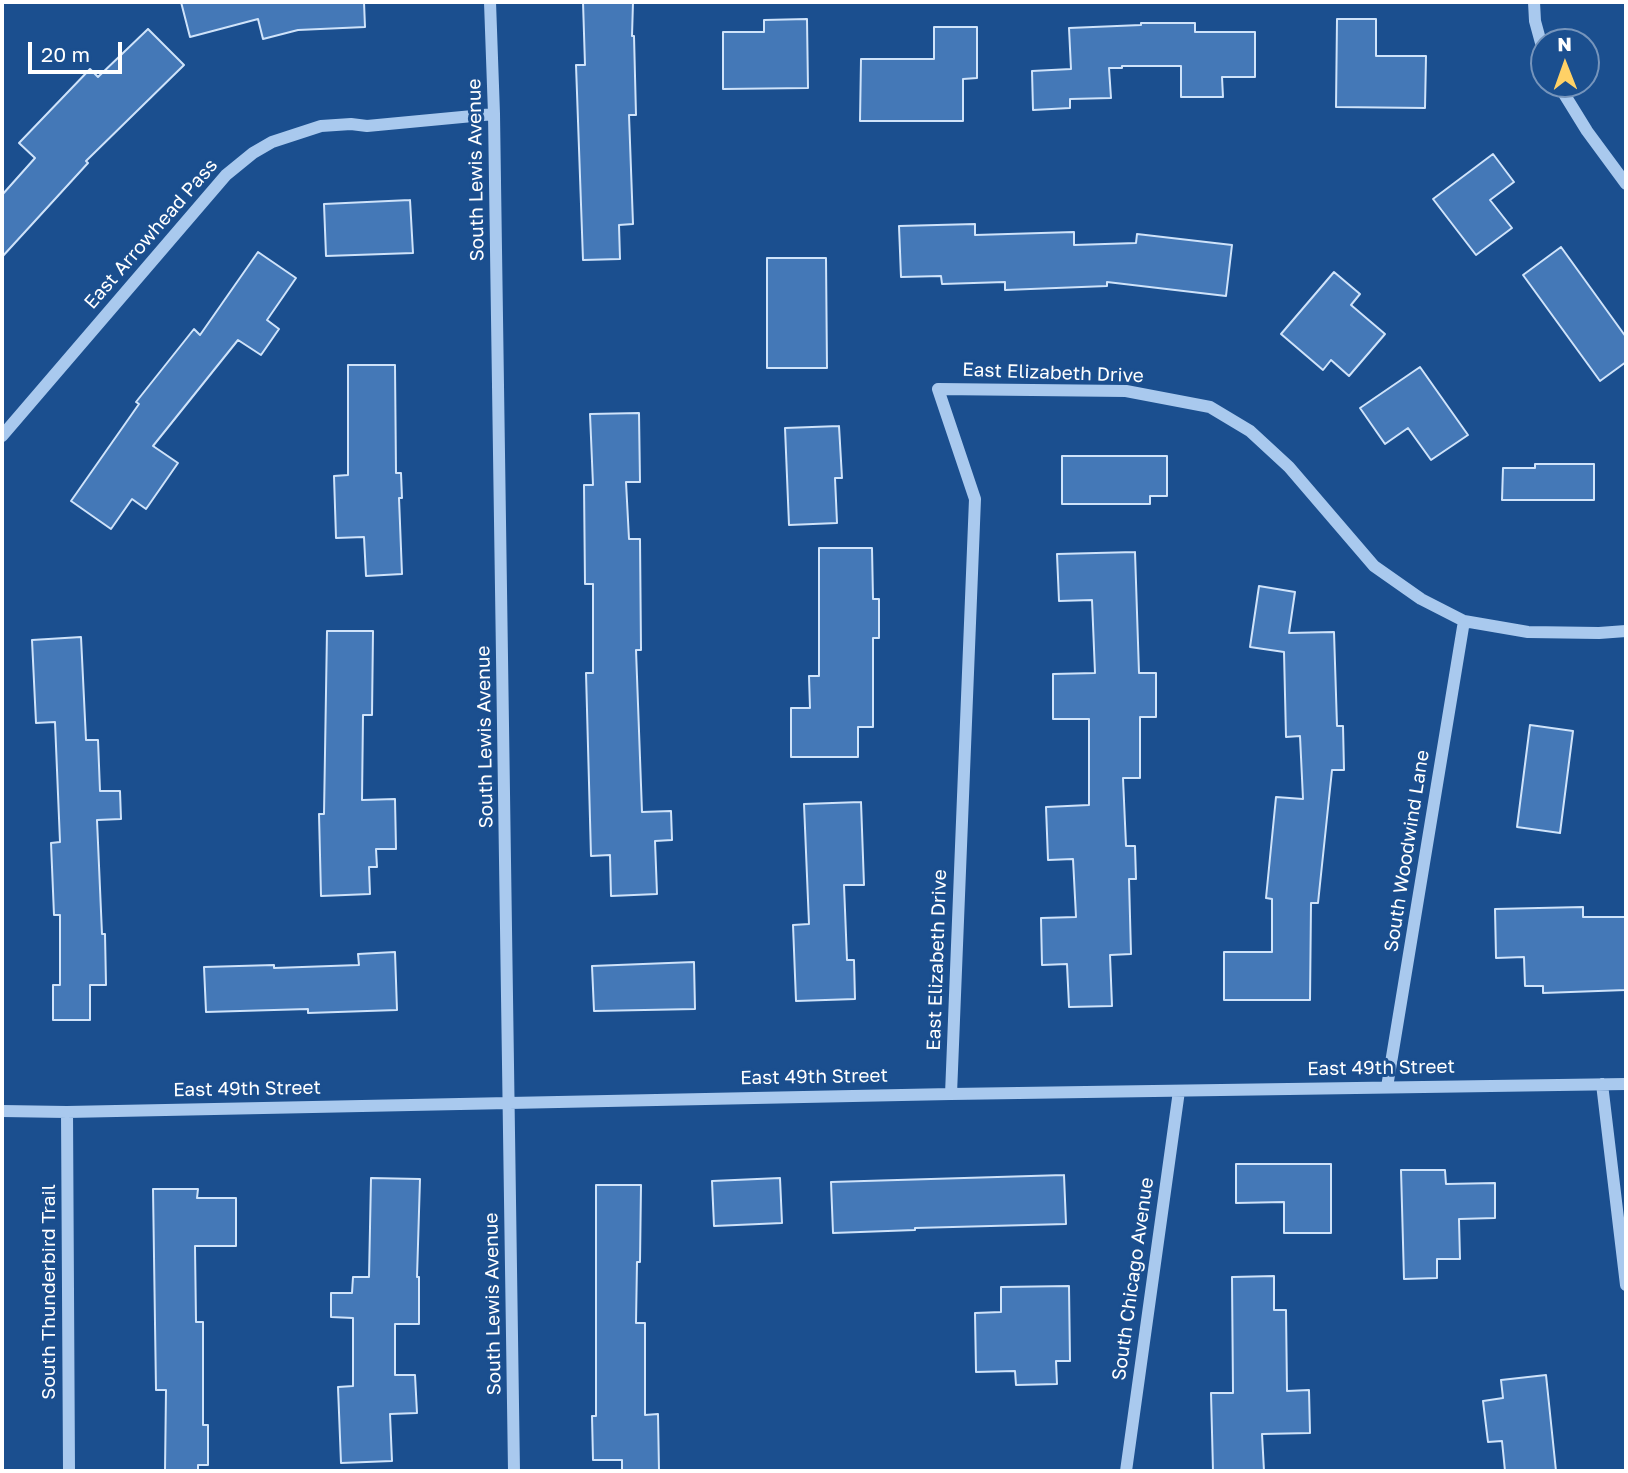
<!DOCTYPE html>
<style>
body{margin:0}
#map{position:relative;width:1628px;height:1473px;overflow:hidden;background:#1b4f8f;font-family:"Golos Text",sans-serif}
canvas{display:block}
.frame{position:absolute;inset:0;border:4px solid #fff;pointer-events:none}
.north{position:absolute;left:1530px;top:28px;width:70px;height:70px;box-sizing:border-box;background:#1b4f8f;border:2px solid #7695bc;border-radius:50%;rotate:359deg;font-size:19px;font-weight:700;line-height:28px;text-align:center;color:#fff}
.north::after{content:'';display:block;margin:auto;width:24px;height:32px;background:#ffd166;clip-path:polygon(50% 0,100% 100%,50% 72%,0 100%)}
.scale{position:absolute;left:28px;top:42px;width:94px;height:32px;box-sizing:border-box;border:4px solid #fff;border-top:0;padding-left:9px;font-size:21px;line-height:24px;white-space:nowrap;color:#fff;-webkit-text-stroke:5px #1b4f8f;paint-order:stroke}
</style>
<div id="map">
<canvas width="1628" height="1473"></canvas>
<div class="frame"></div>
<div class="north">N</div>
<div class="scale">20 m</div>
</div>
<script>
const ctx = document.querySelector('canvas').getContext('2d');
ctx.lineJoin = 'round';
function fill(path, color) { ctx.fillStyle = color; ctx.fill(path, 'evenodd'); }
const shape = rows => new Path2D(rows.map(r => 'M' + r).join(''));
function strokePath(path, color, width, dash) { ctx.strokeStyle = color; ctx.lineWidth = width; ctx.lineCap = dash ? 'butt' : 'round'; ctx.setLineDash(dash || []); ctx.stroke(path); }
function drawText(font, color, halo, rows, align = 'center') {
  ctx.font = font + ' "Golos Text",sans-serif'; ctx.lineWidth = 6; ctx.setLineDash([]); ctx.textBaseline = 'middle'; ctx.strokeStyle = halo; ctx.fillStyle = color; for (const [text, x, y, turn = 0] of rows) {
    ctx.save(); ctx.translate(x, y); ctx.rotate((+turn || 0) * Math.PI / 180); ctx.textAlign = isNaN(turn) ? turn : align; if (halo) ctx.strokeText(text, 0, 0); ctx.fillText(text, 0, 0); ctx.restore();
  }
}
const building = shape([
 [181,2,364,2,365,27,298,30,263,39,258,19,190,37,181,2],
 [583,2,633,2,632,36,634,36,636,115,629,115,633,224,619,225,620,259,583,260,576,65,585,65,583,2],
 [807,19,808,88,723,89,723,32,764,32,764,20,807,19],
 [1337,19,1376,19,1376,56,1426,56,1425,108,1336,107,1337,19],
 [1141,23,1195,23,1195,32,1255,32,1255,77,1222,77,1223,97,1181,97,1181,66,1122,66,1122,68,1109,68,1111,98,1070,99,1070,108,1033,110,1032,71,1071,69,1069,28,1141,25,1141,23],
 [934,27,977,27,977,78,963,79,963,121,860,121,861,59,934,59,934,27],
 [148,29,184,65,86,161,88,163,2,257,2,195,35,158,19,143,90,69,98,77,148,29],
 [1493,154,1514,182,1490,200,1512,228,1476,255,1433,199,1493,154],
 [410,200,413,253,326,256,324,204,410,200],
 [975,224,975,235,1074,232,1074,245,1136,243,1137,234,1232,245,1226,296,1107,282,1107,286,1005,290,1005,282,942,284,941,276,901,277,899,226,975,224],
 [1561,247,1626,337,1626,362,1600,381,1523,275,1561,247],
 [258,252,296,278,267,320,279,329,261,355,238,340,153,446,178,463,146,509,132,499,111,529,71,501,139,404,136,402,194,329,200,335,258,252],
 [767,258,826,258,827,368,767,368,767,258],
 [1334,272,1360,294,1351,305,1385,334,1349,376,1331,360,1323,370,1281,334,1334,272],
 [348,365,395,365,396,473,401,473,402,498,399,498,402,574,366,576,364,537,336,538,334,476,348,475,348,365],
 [1420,367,1468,435,1431,460,1408,428,1385,444,1360,408,1420,367],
 [639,413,640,482,626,482,629,539,640,539,641,650,636,650,642,812,671,811,672,840,655,841,657,894,611,896,610,855,591,856,586,673,593,673,593,584,585,584,584,485,593,485,590,414,639,413],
 [839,426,842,478,835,478,837,523,789,525,785,428,839,426],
 [1062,456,1167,456,1167,496,1150,496,1150,504,1062,504,1062,456],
 [1535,464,1594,464,1594,500,1502,500,1503,468,1535,468,1535,464],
 [819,548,872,548,873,599,879,599,879,638,873,638,873,727,858,727,858,757,791,757,791,708,810,708,809,676,819,676,819,548],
 [1135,552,1139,673,1156,673,1156,717,1140,717,1140,778,1123,778,1126,846,1135,846,1136,879,1129,879,1131,954,1110,955,1112,1006,1069,1007,1067,964,1042,965,1041,918,1076,917,1073,859,1048,860,1046,807,1089,805,1089,719,1053,719,1053,674,1095,673,1092,600,1059,601,1057,554,1135,552],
 [1259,586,1295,592,1289,633,1334,632,1337,726,1343,726,1344,770,1332,770,1318,903,1311,903,1310,1000,1224,1000,1224,952,1272,952,1272,899,1266,898,1276,797,1303,799,1300,736,1286,737,1284,652,1250,647,1259,586],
 [327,631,373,631,372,715,363,715,362,800,395,799,396,849,376,849,377,867,369,867,370,894,321,896,319,814,324,814,327,631],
 [81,637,86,740,98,740,100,791,120,791,121,819,97,820,102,934,105,934,106,985,90,985,90,1020,53,1020,53,985,60,985,60,915,54,915,51,843,60,842,55,722,36,723,32,640,81,637],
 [1530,725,1573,731,1560,833,1517,827,1530,725],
 [861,802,864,885,844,885,847,960,854,960,855,999,796,1001,793,925,809,924,804,804,861,802],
 [1583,907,1583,917,1626,917,1626,990,1543,993,1543,986,1525,986,1524,957,1496,958,1495,909,1583,907],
 [395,952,397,1010,308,1013,308,1009,206,1012,204,967,274,965,274,968,359,965,358,954,395,952],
 [694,962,695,1009,594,1011,592,966,694,962],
 [1236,1164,1331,1164,1331,1233,1284,1233,1284,1202,1236,1203,1236,1164],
 [1401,1170,1445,1170,1446,1184,1495,1183,1495,1218,1459,1219,1460,1259,1437,1259,1437,1278,1404,1279,1401,1170],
 [1064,1175,1066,1224,915,1228,915,1230,833,1233,831,1182,1064,1175],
 [371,1178,420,1179,417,1277,419,1277,419,1324,395,1324,395,1375,415,1375,417,1413,390,1414,392,1461,341,1463,338,1387,353,1386,353,1318,331,1317,331,1293,352,1293,353,1277,369,1277,371,1178],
 [780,1178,782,1223,714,1226,712,1181,780,1178],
 [596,1185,641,1185,640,1262,637,1262,636,1323,645,1323,645,1415,658,1414,659,1471,622,1471,622,1460,593,1460,592,1416,596,1416,596,1185],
 [153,1189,198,1189,197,1198,236,1198,236,1246,195,1246,196,1322,203,1322,203,1425,208,1425,208,1465,198,1465,198,1471,165,1471,166,1390,156,1390,153,1189],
 [1274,1276,1274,1310,1286,1310,1287,1391,1309,1390,1310,1433,1262,1434,1264,1471,1213,1471,1211,1393,1233,1393,1232,1277,1274,1276],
 [1069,1286,1070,1361,1056,1361,1057,1384,1016,1385,1015,1371,976,1372,975,1313,1001,1312,1001,1287,1069,1286],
 [1546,1375,1556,1471,1505,1471,1502,1441,1488,1442,1483,1401,1503,1398,1501,1380,1546,1375]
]);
fill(building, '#4478b7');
strokePath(building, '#cfe3fa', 2);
strokePath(shape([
 [490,2,494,114,514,1471],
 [1534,2,1535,21,1544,54],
 [1558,84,1587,131,1626,184],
 [2,436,226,175,253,153,272,142,321,126,351,124,367,126,494,114],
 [1602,1084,1626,1285],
 [1387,1087,1464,621],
 [951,1094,975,499,938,389,1126,391,1210,407,1250,431,1289,467,1374,566,1421,599,1464,621,1528,632,1599,633,1626,631],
 [2,1111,67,1112,951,1094,1626,1084],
 [67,1112,69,1471],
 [1126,1471,1179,1091]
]), '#a9c9ee', 12);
drawText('19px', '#fff', '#1b4f8f', [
 ["South Lewis Avenue",476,170,-91],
 ["East Arrowhead Pass",151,234,-49],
 ["East Elizabeth Drive",1053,373,2],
 ["South Lewis Avenue",485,737,-91],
 ["South Woodwind Lane",1407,851,-81],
 ["East Elizabeth Drive",937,960,-88],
 ["East 49th Street",1381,1068,-1],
 ["East 49th Street",814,1077,-1],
 ["East 49th Street",247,1089,-1],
 ["South Chicago Avenue",1133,1279,-82],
 ["South Thunderbird Trail",49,1292,-90],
 ["South Lewis Avenue",493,1304,-91]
]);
</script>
